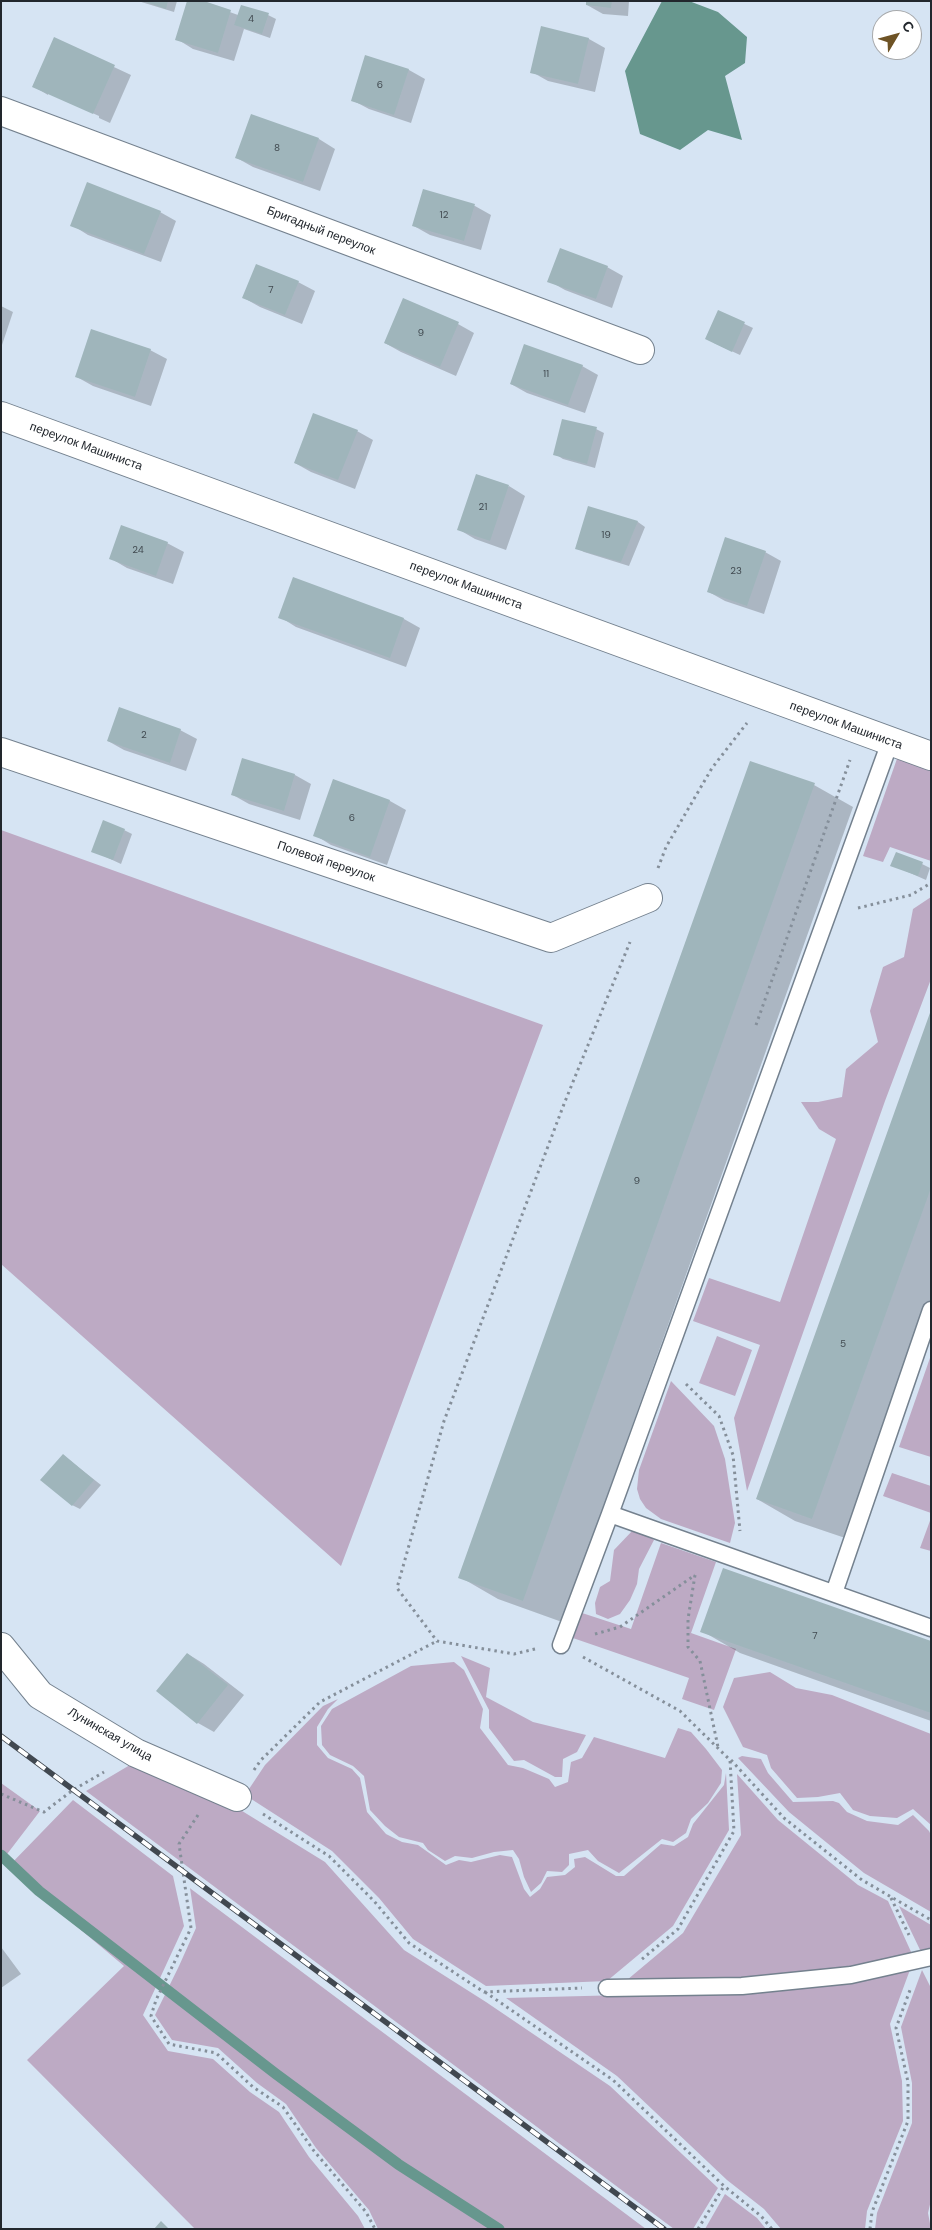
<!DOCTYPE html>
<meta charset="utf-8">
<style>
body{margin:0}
#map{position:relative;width:932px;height:2230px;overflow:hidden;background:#d6e4f3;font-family:"DM Sans",sans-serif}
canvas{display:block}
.frame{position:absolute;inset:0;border:2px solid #22272d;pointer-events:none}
.north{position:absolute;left:872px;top:10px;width:50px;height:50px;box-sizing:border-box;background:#fff;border:1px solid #a7a9ab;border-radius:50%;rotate:53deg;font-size:14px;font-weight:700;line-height:20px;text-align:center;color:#22272d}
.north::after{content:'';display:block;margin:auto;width:18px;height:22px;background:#6e5325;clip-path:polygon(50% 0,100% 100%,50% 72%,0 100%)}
</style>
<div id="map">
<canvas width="932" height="2230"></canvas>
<div class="frame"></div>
<div class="north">С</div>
</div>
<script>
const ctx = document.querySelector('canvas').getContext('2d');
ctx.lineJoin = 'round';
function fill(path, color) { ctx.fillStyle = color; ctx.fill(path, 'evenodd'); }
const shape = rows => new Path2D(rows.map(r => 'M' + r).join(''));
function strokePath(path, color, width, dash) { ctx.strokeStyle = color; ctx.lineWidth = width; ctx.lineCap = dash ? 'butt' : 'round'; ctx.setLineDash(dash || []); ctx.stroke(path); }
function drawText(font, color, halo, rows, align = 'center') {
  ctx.font = font + ' "DM Sans",sans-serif'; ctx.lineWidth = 4; ctx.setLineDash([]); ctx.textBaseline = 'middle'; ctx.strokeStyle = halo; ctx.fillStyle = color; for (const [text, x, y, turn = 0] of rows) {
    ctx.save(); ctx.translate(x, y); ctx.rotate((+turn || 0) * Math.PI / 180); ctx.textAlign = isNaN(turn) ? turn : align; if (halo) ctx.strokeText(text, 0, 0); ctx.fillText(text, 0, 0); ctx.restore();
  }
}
fill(shape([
 [899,753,931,765,931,861,890,847,883,862,863,856],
 [1,830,543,1025,341,1566,1,1264],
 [931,897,931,979,885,1101,747,1491,734,1418,760,1345,693,1321,709,1278,780,1302,836,1139,819,1129,801,1102,818,1102,842,1097,846,1069,878,1042,870,1011,883,967,904,957,913,909],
 [717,1336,752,1350,735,1396,699,1383],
 [931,1355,931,1457,899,1447],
 [671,1381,714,1426,725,1459,735,1523,730,1543,661,1519,646,1508,640,1499,637,1489,639,1470],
 [892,1473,931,1486,931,1513,883,1496],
 [931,1518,931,1551,920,1548],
 [633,1530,644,1532,654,1540,639,1569,637,1584,630,1600,620,1614,608,1619,596,1614,595,1603,600,1587,610,1581,614,1550],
 [661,1543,716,1562,691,1633,736,1649,714,1710,682,1699,689,1678,570,1637,579,1612,631,1629],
 [461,1656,490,1668,486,1697,533,1722,586,1735,577,1752,563,1759,562,1777,555,1777,524,1760,514,1761,489,1728,489,1710],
 [454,1662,464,1670,483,1709,480,1728,508,1765,523,1768,549,1779,555,1787,568,1782,571,1762,582,1758,594,1737,665,1758,678,1728,691,1732,706,1749,722,1770,721,1783,708,1803,691,1819,686,1833,673,1842,662,1839,619,1873,598,1861,588,1850,569,1854,569,1865,562,1872,547,1871,541,1883,531,1892,524,1877,519,1859,513,1850,494,1852,472,1858,455,1856,445,1861,428,1850,423,1843,399,1837,385,1826,370,1810,364,1776,353,1766,330,1755,322,1745,321,1726,332,1709,411,1666],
 [770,1672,796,1688,832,1695,931,1734,931,1825,913,1809,897,1818,870,1816,853,1810,840,1793,818,1797,797,1798,771,1768,767,1755,743,1747,723,1707,734,1678],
 [338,1699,328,1709,317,1727,317,1745,328,1758,352,1769,360,1778,367,1812,386,1834,402,1842,418,1845,446,1865,459,1860,471,1862,500,1855,512,1857,524,1889,530,1897,540,1889,547,1877,565,1875,575,1867,574,1859,585,1857,616,1876,624,1876,661,1844,674,1846,688,1837,693,1824,724,1785,726,1773,729,1830,673,1926,607,1981,486,1986,413,1939,379,1898,332,1851,245,1795,265,1765,323,1706],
 [742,1756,761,1759,768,1773,793,1802,833,1801,839,1803,847,1812,867,1821,898,1825,913,1815,929,1831,931,1835,931,1912,864,1873,789,1812,738,1758],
 [135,1762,234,1806,325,1862,404,1950,486,2002,610,2086,718,2188,693,2229,674,2229,86,1791],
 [737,1774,778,1820,858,1885,888,1901,912,1954,850,1967,740,1978,627,1980,683,1933,741,1835],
 [1,1783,40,1811,1,1862],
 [73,1800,173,1876,184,1926,143,2015,168,2051,213,2059,250,2092,279,2112,309,2157,358,2216,365,2229,195,2229,27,2060,124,1966,7,1868],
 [190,1888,191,1889,646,2229,378,2229,369,2210,316,2148,286,2104,257,2083,218,2048,172,2040,155,2015,179,1966,196,1928],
 [899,1906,931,1925,931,1952,922,1954],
 [911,1967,890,2024,902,2081,903,2121,867,2211,865,2229,781,2229,764,2209,727,2180,617,2076,506,1998,742,1992],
 [922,1970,931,1988,931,2200,928,2213,931,2229,875,2229,877,2213,912,2123,912,2083,901,2027],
 [725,2194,757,2218,766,2229,705,2229]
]), '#bdaac4');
fill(shape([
 [662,1,689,1,718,12,747,37,745,63,725,76,742,140,708,130,680,150,640,134,625,71]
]), '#67978e');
fill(shape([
 [138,1,177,1,174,12],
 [199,1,238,15,268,15,276,19,270,38,244,29,234,61,193,49,177,39],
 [588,1,629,1,628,16,603,14,587,5],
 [542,28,589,39,605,48,595,92,548,81,532,72],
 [54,39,131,75,110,123,99,118,99,116,48,93,48,95,33,86],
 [366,56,409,70,425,79,411,123,369,109,352,100],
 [319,139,335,149,320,191,253,167,237,158],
 [424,191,475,206,491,215,481,250,430,235,414,226],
 [160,212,176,221,161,262,88,235,72,225],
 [607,267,623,276,612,308,565,290,549,281],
 [298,282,315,291,302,324,260,307,244,298],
 [1,306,13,312,1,348],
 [719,312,753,328,740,355,714,343],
 [458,324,474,333,456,376,401,352,385,343],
 [150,350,167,359,151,406,93,386,77,377],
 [582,366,598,375,585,413,527,393,511,384],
 [596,429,604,433,595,468,563,459,555,454],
 [357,431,373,440,355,489,311,472,295,463],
 [509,486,525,496,506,550,475,539,458,529],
 [589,508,638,522,645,527,629,566,584,552,576,548],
 [167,543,184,552,173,584,127,568,110,558],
 [765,552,781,561,764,614,725,601,709,592],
 [294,579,404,619,420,628,406,667,296,627,280,617],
 [180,730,197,739,186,771,124,750,108,741],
 [243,759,295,775,311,784,300,820,249,804,233,795],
 [751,762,814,785,853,807,562,1622,498,1599,460,1577],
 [334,781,390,801,406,810,387,865,331,845,315,835],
 [124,830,132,834,121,864,93,851],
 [922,864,930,868,926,880,892,865],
 [931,1013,931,1317,851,1540,795,1521,757,1499],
 [63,1455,101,1485,80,1509,72,1505],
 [702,1631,931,1642,931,1721,740,1653],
 [188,1654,204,1664,244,1695,214,1732,198,1723,158,1691],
 [1,1947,21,1974,1,1988]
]), '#0003');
strokePath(shape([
 [1,1855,39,1891,276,2074,398,2164,499,2229]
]), '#67978e', 11);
fill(shape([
 [143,1,168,1,166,9],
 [187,1,204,1,231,10,218,53,175,40],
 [586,1,612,1,611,8,586,5],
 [241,5,269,13,262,34,234,25],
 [541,26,589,38,578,84,530,73],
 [54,37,115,65,93,114,32,87],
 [365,55,409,69,394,115,351,101],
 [251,114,319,138,303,182,235,158],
 [87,182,161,211,144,254,70,226],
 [423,189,475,204,464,241,412,226],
 [560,248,608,266,596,299,547,282],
 [256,264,299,281,285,315,242,298],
 [403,298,459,322,440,367,384,343],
 [718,310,745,322,732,352,705,339],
 [91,329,151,349,135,397,75,377],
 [524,344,583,365,568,405,510,384],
 [313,413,358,430,338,480,294,463],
 [562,419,597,427,587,464,553,455],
 [476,474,509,485,490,541,457,530],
 [588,506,638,521,621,562,575,549],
 [121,525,168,542,156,576,109,559],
 [725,537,766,551,747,606,707,592],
 [293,577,404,618,390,658,278,618],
 [119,707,181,729,170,763,107,741],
 [242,758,295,774,284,811,231,795],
 [750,761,815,783,523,1601,458,1578],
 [333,779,390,800,370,857,313,836],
 [103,820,125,829,113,860,91,852],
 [896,852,923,862,918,876,890,866],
 [931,1010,931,1188,812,1519,756,1499],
 [63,1454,94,1480,72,1506,40,1480],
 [723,1568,931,1641,931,1713,700,1632],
 [187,1653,228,1685,197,1724,156,1691],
 [161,2221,169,2229,154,2229]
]), '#9fb5bb');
const service = shape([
 [610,1514,931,1628],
 [834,1593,931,1310],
 [561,1645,610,1514,890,742],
 [607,1988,742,1986,851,1975,931,1957]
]);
const minor = shape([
 [1,111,640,350],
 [1,416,931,756],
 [1,752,551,938,648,898],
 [1,1647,40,1695,136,1753,237,1797]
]);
strokePath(service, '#74818e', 19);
strokePath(minor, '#74818e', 30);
strokePath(shape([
 [658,868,666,847,712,768,747,723],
 [858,908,911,895,931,883],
 [756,1025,850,760],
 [686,1384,719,1416,733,1455,740,1531],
 [695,1575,688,1619,688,1647,700,1661,718,1747],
 [595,1634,620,1627,695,1575],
 [535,1649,514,1654,437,1641,397,1588,444,1421,564,1104,630,942],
 [583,1657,680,1711,730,1760,734,1831,678,1929,641,1960],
 [731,1760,784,1818,862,1880,931,1920],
 [254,1770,261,1760,320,1702,437,1641],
 [1,1794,44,1812,73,1790,104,1772],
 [263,1814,329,1856,374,1901,409,1943,484,1992,582,1988],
 [198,1815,179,1844,191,1928,156,2000,151,2016,169,2044,216,2053,253,2087,283,2107,314,2151,366,2212,375,2229],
 [891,1898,909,1935],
 [485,1992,613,2080,724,2186,761,2216,772,2229],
 [698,2229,724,2186],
 [870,2229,872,2212,908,2121,908,2082,896,2028,910,1990]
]), '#858f9a', 3, [2.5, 4]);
strokePath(service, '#fff', 16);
strokePath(minor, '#fff', 28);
const rail = shape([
 [1,1736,664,2229]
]);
strokePath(rail, '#414850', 5.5);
strokePath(rail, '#fff', 4, [11]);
drawText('10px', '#414a50', null, [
 ["4",251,19],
 ["6",380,85],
 ["8",277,148],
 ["12",444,215],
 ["7",271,290],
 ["9",421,333],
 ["11",546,374],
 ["21",483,507],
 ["19",606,535],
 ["24",138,550],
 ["23",736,571],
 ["2",144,735],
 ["6",352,818],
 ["9",637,1181],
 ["5",843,1344],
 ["7",815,1636]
]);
drawText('12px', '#22272d', '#fff', [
 ["Бригадный переулок",321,231,21],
 ["переулок Машиниста",86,447,20],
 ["переулок Машиниста",466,586,20],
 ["переулок Машиниста",846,726,20],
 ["Полевой переулок",326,862,19],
 ["Лунинская улица",110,1735,30]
]);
</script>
